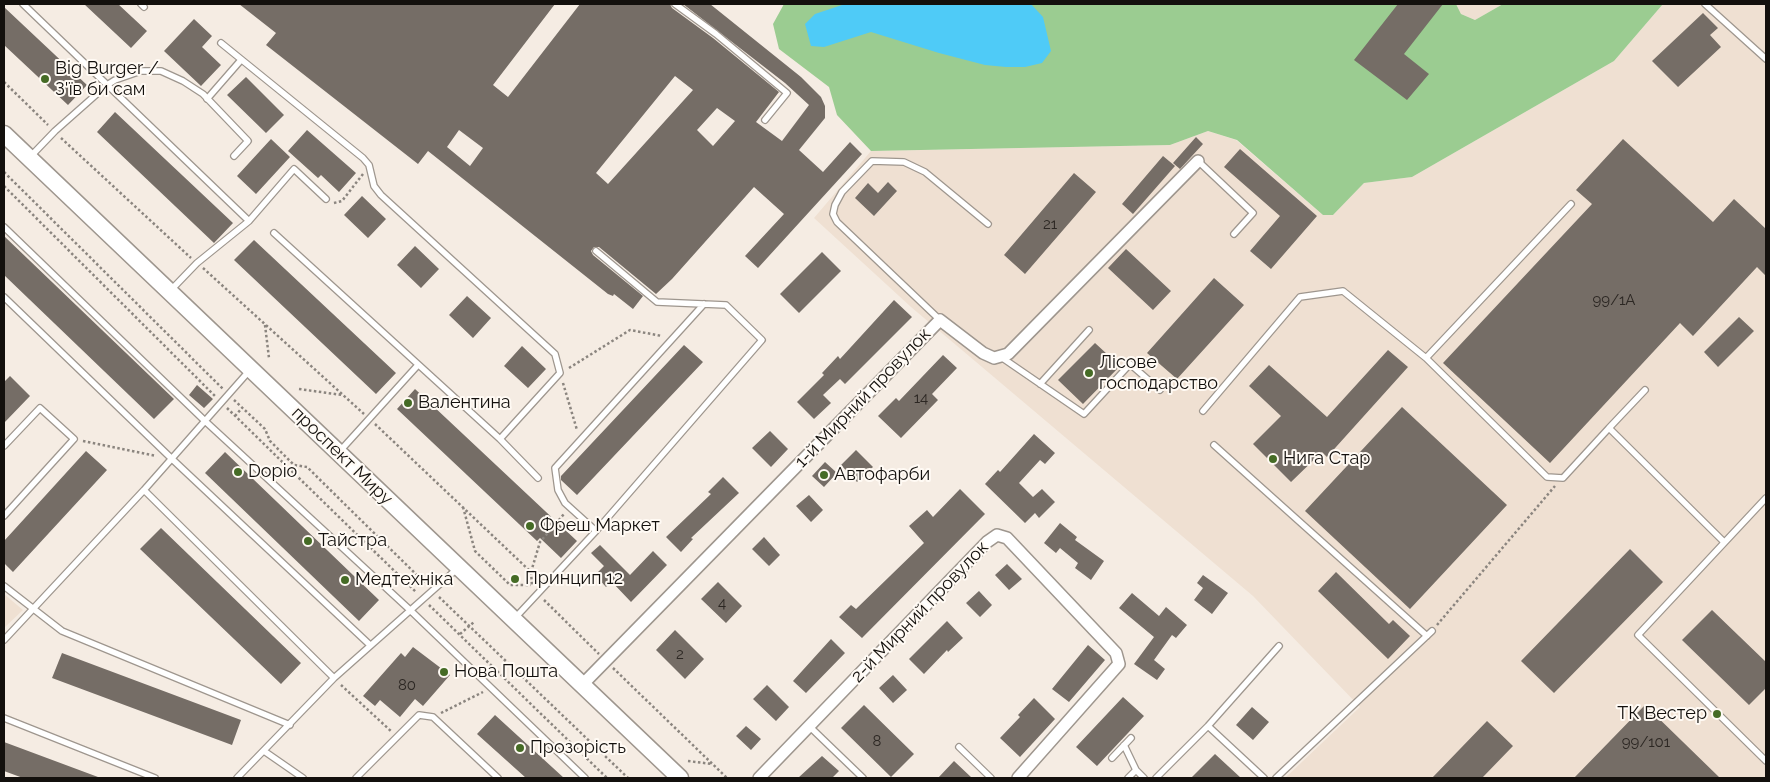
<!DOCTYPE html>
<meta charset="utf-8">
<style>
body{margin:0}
#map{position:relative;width:1770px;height:782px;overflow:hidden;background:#f5ece3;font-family:Raleway,sans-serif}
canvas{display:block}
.frame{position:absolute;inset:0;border:5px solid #13100d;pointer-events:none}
</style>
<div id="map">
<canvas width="1770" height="782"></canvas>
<div class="frame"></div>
</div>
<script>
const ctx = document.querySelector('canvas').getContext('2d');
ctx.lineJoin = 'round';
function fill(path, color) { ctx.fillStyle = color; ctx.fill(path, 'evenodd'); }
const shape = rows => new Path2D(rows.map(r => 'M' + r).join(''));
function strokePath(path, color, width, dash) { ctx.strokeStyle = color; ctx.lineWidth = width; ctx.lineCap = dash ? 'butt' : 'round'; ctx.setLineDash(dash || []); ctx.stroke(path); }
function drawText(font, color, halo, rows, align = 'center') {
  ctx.font = font + ' Raleway,sans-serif'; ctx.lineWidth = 4; ctx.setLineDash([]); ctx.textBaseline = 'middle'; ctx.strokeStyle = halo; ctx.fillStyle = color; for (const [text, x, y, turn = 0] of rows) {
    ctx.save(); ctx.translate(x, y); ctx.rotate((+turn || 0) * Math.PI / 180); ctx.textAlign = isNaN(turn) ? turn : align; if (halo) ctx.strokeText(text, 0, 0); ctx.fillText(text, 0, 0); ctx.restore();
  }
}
fill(shape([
 [1456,4,1503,4,1475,20,1461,14],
 [1663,4,1766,4,1766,778,1285,778,1360,707,1253,596,911,307,814,218,871,151,1170,145,1208,131,1236,140,1323,215,1333,215,1364,183,1412,177,1614,61],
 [4,594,23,610,4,628]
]), '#efe0d2');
fill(shape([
 [784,4,1456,4,1461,14,1475,20,1503,4,1663,4,1614,61,1412,177,1364,183,1333,215,1323,215,1237,140,1208,131,1170,145,871,151,837,115,829,87,779,49,773,24]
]), '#9bcc91');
fill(shape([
 [845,4,1031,4,1043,17,1051,51,1042,63,1025,67,1006,67,985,65,939,53,871,32,824,47,811,46,805,24,815,14]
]), '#4fcbf7');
fill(shape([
 [84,4,118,4,147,31,131,48],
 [239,4,555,4,493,85,508,97,580,4,670,4,672,8,713,38,779,92,756,122,782,141,809,105,785,83,683,4,710,4,801,77,821,97,825,106,825,118,799,150,823,172,850,142,862,154,758,268,745,256,784,214,754,187,672,279,656,294,599,247,594,247,591,251,593,255,643,296,633,309,614,294,613,296,608,294,428,151,418,164,266,45,276,33],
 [675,76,693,90,608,184,596,173],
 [717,108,735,121,713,146,697,130],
 [459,130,483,148,470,166,447,147],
 [1398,4,1443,4,1404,54,1429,74,1407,100,1354,60],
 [4,7,87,85,68,105,4,45],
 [1703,13,1718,28,1710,35,1721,47,1678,87,1652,61],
 [194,19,212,36,202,47,221,65,201,86,164,51],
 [246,77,284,115,266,133,227,95],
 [115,112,233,223,214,243,97,132],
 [307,130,356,173,339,192,321,175,318,178,288,151],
 [1196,137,1203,144,1180,169,1173,163],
 [271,139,290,157,256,194,237,176],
 [1623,139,1713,222,1734,199,1766,229,1766,276,1757,267,1693,336,1680,323,1550,463,1443,363,1592,204,1576,190],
 [1240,149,1317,216,1271,269,1250,251,1280,216,1224,167],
 [1163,156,1175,166,1133,214,1122,204],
 [1074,173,1096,192,1025,274,1004,255],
 [888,182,897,191,874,216,855,198,868,183,878,193],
 [362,196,386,219,368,238,344,215],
 [4,236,174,399,154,419,4,275],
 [254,240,396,373,376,394,234,260],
 [415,246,439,269,421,288,397,265],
 [1126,249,1171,291,1153,310,1108,268],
 [822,252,841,271,799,313,780,294],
 [1214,278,1244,305,1177,379,1147,353],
 [467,296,491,318,473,338,449,315],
 [894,300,912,317,845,384,840,379,823,395,831,403,814,419,797,402,824,375,822,373,838,356,840,359],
 [1739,317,1754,331,1718,367,1704,352],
 [1095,343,1120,366,1083,404,1058,380],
 [684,345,703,362,577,495,561,480,561,476],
 [522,346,546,369,528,388,504,366],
 [1388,350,1408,367,1327,457,1322,452,1291,482,1253,444,1281,416,1249,386,1269,365,1327,417],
 [943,355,957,368,932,394,938,400,901,438,878,416,896,398,899,401],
 [10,376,30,396,4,423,4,382],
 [197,385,213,399,204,408,189,395],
 [415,389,577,541,561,558,540,538,537,541,397,409],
 [1402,407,1507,505,1410,609,1305,511],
 [770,431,788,449,771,467,752,448],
 [1034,434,1055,453,1045,464,1040,460,1019,483,1033,497,1042,489,1055,502,1039,518,1035,513,1025,523,985,484,998,470,1000,472],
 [856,450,873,467,857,482,841,465],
 [86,451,107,470,13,572,4,563,4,541],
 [225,452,379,600,359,621,205,473],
 [825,462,837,473,824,487,812,476],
 [723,477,739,493,691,538,693,539,681,552,666,537,711,494,708,492],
 [960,489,985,514,862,638,839,617,851,605,856,609,924,543,909,526,927,510,933,517],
 [809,495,823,510,811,522,796,506],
 [1060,523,1077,537,1075,540,1104,561,1091,580,1075,568,1078,563,1060,548,1056,553,1044,543],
 [161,528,301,663,281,684,140,549],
 [764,537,780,555,769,566,752,549],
 [600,545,630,575,653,551,667,565,631,602,611,581,606,587,595,575,604,566,591,553],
 [1630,549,1663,582,1554,693,1521,661],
 [1007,564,1022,579,1009,590,995,575],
 [1336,572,1389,624,1393,620,1410,636,1388,659,1318,591],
 [1203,575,1228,593,1212,614,1194,600,1203,588,1197,583],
 [718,582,742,606,726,623,701,599],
 [979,591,992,605,980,617,966,603],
 [1132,593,1159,616,1166,607,1187,625,1176,638,1172,635,1154,660,1165,669,1157,680,1134,664,1154,637,1119,608],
 [1712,610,1766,662,1766,688,1749,705,1682,640],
 [947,621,963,638,948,652,947,650,924,674,909,659],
 [675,630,704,659,685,679,656,650],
 [831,639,845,653,806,693,793,681],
 [1088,645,1105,660,1069,702,1052,689],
 [413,647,450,675,423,706,415,699,400,717,380,700,375,706,363,696,401,653,405,657],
 [62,653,241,720,232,745,52,678],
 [893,675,907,690,893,703,879,688],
 [767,685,789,707,776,721,753,699],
 [1123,697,1144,716,1097,766,1076,747],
 [1034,698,1055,719,1020,757,1000,738,1020,717,1018,715],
 [864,705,914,754,891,777,841,728],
 [1645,705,1720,778,1574,778],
 [1252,707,1269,722,1253,740,1236,725],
 [495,715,564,778,526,778,477,734],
 [1487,721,1513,746,1482,778,1432,778],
 [746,726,761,739,751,750,736,736],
 [4,742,98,777,98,778,23,778,4,771],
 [1215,754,1241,778,1191,778],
 [822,756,839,771,832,778,798,778],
 [954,761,972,778,938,778]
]), '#756d66');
const service = shape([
 [23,4,249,221],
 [141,4,144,7],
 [675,4,716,34,787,93,765,120],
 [1705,4,1766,59],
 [221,43,363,158,369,165,374,186,381,195,555,354,560,373,500,439],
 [207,99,241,60],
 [31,156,55,131,107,85,115,80,141,71,161,71,183,81,203,94,248,141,234,156],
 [1198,161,1253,213,1234,234],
 [1571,204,1426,358,1547,477,1563,478,1609,428,1724,542],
 [4,227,205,421,410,610,585,778],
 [274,233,500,439,538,478],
 [171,290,197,263,249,221,294,169,326,199],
 [4,297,172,459,370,645],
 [940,320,837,222,833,214,835,205,842,192,872,161,904,162,925,172,988,224],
 [1001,357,1084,414,1130,364,1160,390],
 [1040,384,1089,330],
 [1203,411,1300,297,1343,291,1426,358],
 [1609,428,1645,390],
 [1214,445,1427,636],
 [4,446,40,408,74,439,4,516],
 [340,451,418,365],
 [144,490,334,678],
 [1766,498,1638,635,1766,761],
 [596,531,565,503,558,490,555,468,704,304],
 [4,586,62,631,290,725],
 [515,618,596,531,762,340,726,305,657,302,596,251],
 [4,640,144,490,250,370],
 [4,718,155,778],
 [809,726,863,778],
 [1208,726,1264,778],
 [1124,745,1136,770],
 [959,747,991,778],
 [264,751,303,778],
 [1112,758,1131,738],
 [237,778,334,678,458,568],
 [356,778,419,715,433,717,498,778],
 [1128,778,1136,770,1144,778],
 [1156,778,1208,726,1279,646],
 [1276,778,1432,631]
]);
const minor = shape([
 [582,685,940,320,983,353,994,358,1008,354,1198,161],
 [759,778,987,542,997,535,1007,538,1116,653,1119,664,1018,778]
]);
const primary = shape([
 [4,134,680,778]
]);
strokePath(service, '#9e968e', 8);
strokePath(minor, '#9e968e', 14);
strokePath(primary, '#9e968e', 19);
strokePath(shape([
 [4,82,48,125],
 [61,138,191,258],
 [4,172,223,389],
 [4,186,216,397],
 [334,203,342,201,363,174],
 [203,268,364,414],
 [265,325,269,358],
 [569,368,630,330,662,336],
 [563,383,577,430],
 [299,389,342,395],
 [234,400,265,429,270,441,294,465,307,467,426,584],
 [227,408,416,592],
 [235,416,242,408],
 [375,424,531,572,532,586],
 [83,441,156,456],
 [463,507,475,551,510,585,531,585],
 [531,572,540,542,564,514],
 [439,597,628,778],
 [544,600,599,654],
 [429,605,607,778],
 [1437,625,1555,486],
 [460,634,474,622],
 [613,668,727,778],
 [341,685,392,732],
 [441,713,483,692],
 [688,761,712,764]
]), '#8b857f', 2.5, [2.5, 2.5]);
strokePath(service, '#fff', 5.5);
strokePath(minor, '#fff', 11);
strokePath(primary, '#fff', 16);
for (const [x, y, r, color] of [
 [45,79,5,"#456b25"],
 [1089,373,5,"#456b25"],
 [408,403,5,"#456b25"],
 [1273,459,5,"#456b25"],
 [238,472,5,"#456b25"],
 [824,475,5,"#456b25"],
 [530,526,5,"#456b25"],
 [308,541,5,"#456b25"],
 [515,579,5,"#456b25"],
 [345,580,5,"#456b25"],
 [444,672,5,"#456b25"],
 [1717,714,5,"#456b25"],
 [520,748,5,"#456b25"]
]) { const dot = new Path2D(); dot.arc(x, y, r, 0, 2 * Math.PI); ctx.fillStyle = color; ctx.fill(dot); strokePath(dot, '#fffaf4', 2); }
drawText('15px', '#2c2723', null, [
 ["21",1050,224],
 ["99/1А",1614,300],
 ["14",921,398],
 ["4",722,603],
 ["2",680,654],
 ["80",407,685],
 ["8",877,741],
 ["99/101",1646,742]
]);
drawText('18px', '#13100d', '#fffaf4', [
 ["Big Burger /",55,69],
 ["З'їв би сам",55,90],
 ["Лісове",1099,363],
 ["господарство",1099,384],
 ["Валентина",418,403],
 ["Нига Стар",1283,459],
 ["Dopio",248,472],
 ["Автофарби",834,475],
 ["Фреш Маркет",540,526],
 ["Тайстра",318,541],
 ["Принцип 12",525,579],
 ["Медтехніка",355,580],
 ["Нова Пошта",454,672],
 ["ТК Вестер",1707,714,"right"],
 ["Прозорість",530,748]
], 'left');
drawText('18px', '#13100d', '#fffaf4', [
 ["1-й Мирний провулок",863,398,-46],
 ["проспект Миру",342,456,44],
 ["2-й Мирний провулок",920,612,-46]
]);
</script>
